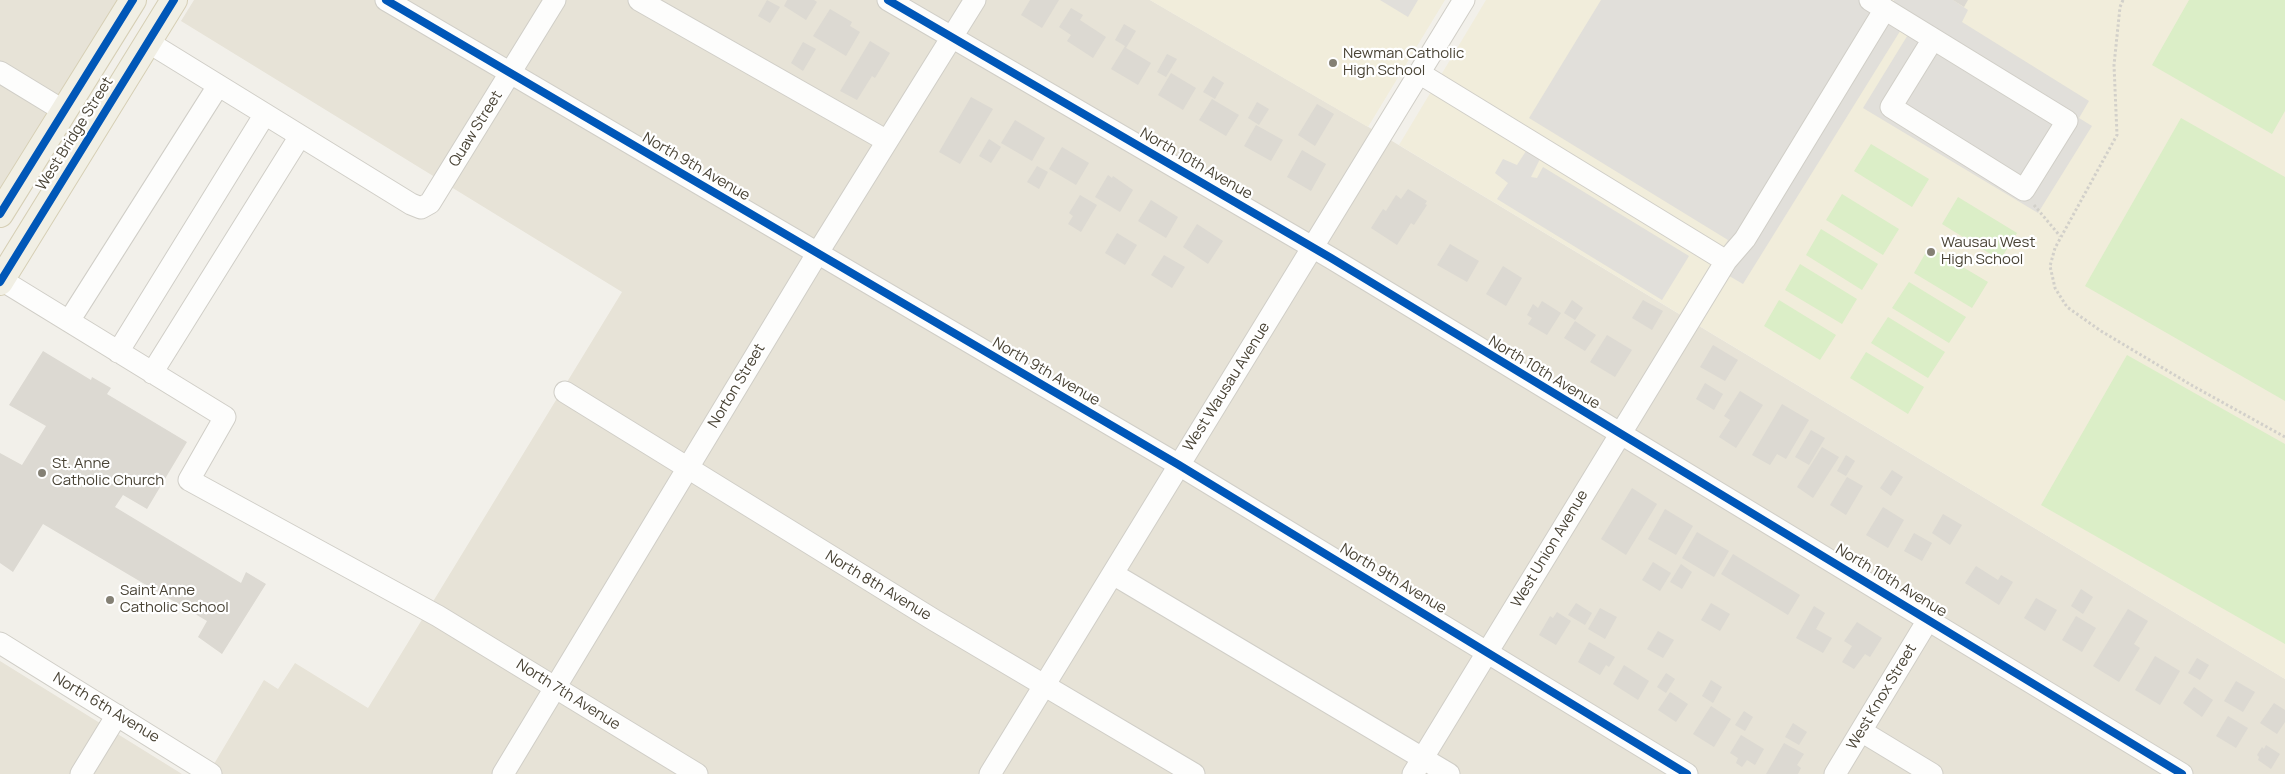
<!DOCTYPE html>
<style>
body{margin:0}
canvas{display:block;background:#f2f0ea}
</style>
<canvas width="2285" height="774"></canvas>
<script>
const ctx = document.querySelector('canvas').getContext('2d');
ctx.lineJoin = 'round';
function fill(path, color) { ctx.fillStyle = color; ctx.fill(path, 'evenodd'); }
const shape = rows => new Path2D(rows.map(r => 'M' + r).join(''));
function strokePath(path, color, width, dash) { ctx.strokeStyle = color; ctx.lineWidth = width; ctx.lineCap = dash ? 'butt' : 'round'; ctx.setLineDash(dash || []); ctx.stroke(path); }
function drawText(font, color, halo, rows, align = 'center') {
  ctx.font = font + ' Manrope,sans-serif'; ctx.lineWidth = 4.5; ctx.setLineDash([]); ctx.textBaseline = 'middle'; ctx.strokeStyle = halo; ctx.fillStyle = color; for (const [text, x, y, turn = 0] of rows) {
    ctx.save(); ctx.translate(x, y); ctx.rotate((+turn || 0) * Math.PI / 180); ctx.textAlign = isNaN(turn) ? turn : align; if (halo) ctx.strokeText(text, 0, 0); ctx.fillText(text, 0, 0); ctx.restore();
  }
}
fill(shape([
 [0,0,118,0,0,191],
 [194,0,1150,0,1382,135,2285,679,2285,774,208,774,264,680,278,689,295,663,368,708,622,292,181,21],
 [0,661,182,774,0,774]
]), '#e7e3d7');
fill(shape([
 [1150,0,1445,0,1368,127],
 [1486,0,2285,0,2285,679,1399,145]
]), '#f1eddb');
fill(shape([
 [2189,0,2285,0,2285,111,2272,134,2152,65],
 [2181,118,2285,177,2285,401,2085,286],
 [1871,144,1929,179,1912,207,1854,171],
 [1842,194,1899,229,1883,255,1826,220],
 [1958,197,2017,233,2000,260,1942,224],
 [1821,229,1878,264,1862,290,1806,255],
 [1929,247,1988,282,1972,308,1914,273],
 [1800,264,1857,299,1842,324,1785,290],
 [1909,282,1966,317,1949,343,1892,308],
 [1779,300,1836,335,1820,360,1764,326],
 [1888,317,1945,352,1928,378,1871,343],
 [1866,352,1924,387,1908,414,1850,378],
 [2127,355,2285,444,2285,644,2041,505]
]), '#dbeec7');
fill(shape([
 [1380,0,1418,0,1408,17],
 [1601,0,1890,0,1893,2,1894,0,1953,0,1968,10,1962,22,2089,101,2079,118,2092,126,2038,213,1863,108,1909,33,1902,28,1743,284,1712,266,1728,240,1529,118],
 [1526,151,1540,159,1531,177,1537,178,1543,167,1689,256,1662,300,1497,199,1508,183,1495,173,1503,159,1517,165]
]), '#e1dfda');
fill(shape([
 [767,0,780,7,770,23,758,16],
 [787,0,814,0,817,2,806,20,784,6],
 [1030,0,1059,0,1042,28,1021,15],
 [1953,0,1968,0,1964,7],
 [1071,8,1083,15,1080,20,1106,37,1093,58,1067,41,1071,35,1059,27],
 [830,9,852,22,850,26,860,32,846,56,813,36],
 [1124,24,1136,31,1126,48,1151,63,1138,85,1111,69,1125,46,1115,40],
 [870,41,890,53,875,78,872,76,857,100,840,91],
 [803,42,816,49,803,71,791,63],
 [1167,54,1177,59,1166,77,1157,72],
 [1171,73,1196,88,1183,110,1158,95],
 [1213,76,1224,83,1215,99,1203,92],
 [971,97,993,109,960,164,939,152],
 [1212,99,1239,115,1226,136,1199,120],
 [1257,102,1269,109,1259,125,1248,118],
 [1317,104,1334,114,1315,146,1298,135],
 [1015,120,1045,138,1032,161,1001,143],
 [1256,125,1283,140,1271,161,1244,146],
 [989,139,1001,147,991,163,979,156],
 [1062,147,1089,163,1076,185,1049,169],
 [1302,150,1326,164,1311,191,1287,177],
 [1037,166,1048,172,1039,189,1027,182],
 [1108,175,1112,178,1113,176,1133,190,1120,212,1095,197],
 [1408,189,1427,201,1425,204,1427,205,1414,225,1411,223,1397,245,1371,228,1383,209,1386,211,1396,195,1401,199],
 [1080,195,1097,205,1081,232,1068,224,1073,216,1069,213],
 [1151,200,1178,217,1166,238,1138,221],
 [1197,224,1223,241,1208,264,1183,247],
 [1117,233,1137,245,1125,265,1105,253],
 [1450,244,1479,261,1467,282,1437,265],
 [1164,255,1185,267,1172,288,1151,275],
 [1503,266,1522,278,1506,306,1486,294],
 [1572,300,1583,308,1575,320,1564,313],
 [1643,300,1663,311,1652,330,1632,318],
 [1542,301,1561,313,1547,335,1528,324,1532,318,1527,315,1533,304,1538,308],
 [1575,321,1596,335,1585,351,1564,338],
 [1607,335,1632,350,1615,377,1590,362],
 [1713,345,1738,360,1725,381,1700,367],
 [43,351,91,380,92,377,111,388,107,394,187,442,147,509,123,495,115,507,241,583,246,572,266,584,222,654,198,637,207,621,43,524,13,572,0,563,0,453,22,465,46,426,9,405],
 [1705,383,1723,394,1714,410,1696,399],
 [1740,391,1763,405,1736,448,1719,437,1730,420,1724,416],
 [1782,404,1809,420,1786,459,1777,454,1770,465,1752,455],
 [1811,430,1825,438,1809,465,1795,457],
 [1822,447,1839,457,1813,498,1797,487],
 [1846,455,1855,461,1846,476,1837,471],
 [1892,470,1903,477,1891,496,1880,488],
 [1847,477,1863,486,1846,515,1830,505],
 [1632,488,1657,504,1626,555,1601,539],
 [1883,507,1904,520,1888,548,1866,535],
 [1665,509,1693,526,1676,555,1648,539],
 [1943,514,1962,525,1950,545,1932,533],
 [1697,532,1729,551,1714,577,1682,558],
 [1914,533,1932,543,1922,561,1904,551],
 [1733,554,1800,595,1788,615,1721,574],
 [1653,562,1671,573,1660,591,1642,580],
 [1681,564,1692,572,1682,589,1670,582],
 [1976,566,1998,580,2001,575,2013,582,1999,605,1965,583],
 [2081,589,2093,597,2083,614,2071,606],
 [2036,598,2057,610,2045,631,2024,618],
 [1576,603,1592,613,1585,625,1568,615],
 [1711,603,1730,614,1720,631,1701,620],
 [1814,606,1825,613,1816,629,1832,638,1823,653,1796,638],
 [1600,608,1617,617,1605,639,1588,629],
 [2128,609,2148,621,2134,644,2140,648,2119,682,2093,666],
 [1557,612,1571,621,1556,645,1539,635,1550,616,1553,618],
 [2076,616,2096,628,2082,652,2062,640],
 [1857,622,1882,638,1870,657,1865,654,1854,669,1842,662,1852,646,1844,641],
 [1658,631,1674,640,1663,658,1647,649],
 [1589,642,1615,657,1609,667,1606,665,1600,675,1578,662],
 [2155,656,2180,671,2160,705,2135,690],
 [2197,658,2209,665,2200,680,2188,673],
 [1624,665,1649,681,1638,700,1613,684],
 [1666,673,1675,679,1666,693,1657,687],
 [1711,680,1722,687,1713,703,1702,696],
 [2236,681,2255,692,2243,712,2224,701],
 [2194,687,2213,700,2202,717,2183,703],
 [1670,692,1688,704,1676,722,1658,710],
 [2274,703,2285,710,2285,722,2277,734,2260,723],
 [1711,706,1731,719,1714,747,1693,734],
 [1744,711,1753,717,1745,731,1735,725],
 [2228,716,2248,728,2236,748,2216,736],
 [1793,723,1807,732,1799,745,1785,737],
 [1741,735,1764,749,1755,765,1747,760,1742,767,1736,763,1738,758,1730,753],
 [1784,743,1804,754,1797,765,1801,768,1798,774,1766,774],
 [2266,745,2280,754,2271,769,2258,760,2259,757,2257,755,2262,747,2264,749]
]), '#dcd9d2');
const minor = shape([
 [386,0,1179,465,1687,774],
 [639,0,887,141],
 [888,0,1331,258,2182,774],
 [1870,0,2067,121,2024,190,1891,107,1933,39],
 [148,42,411,204,421,208,430,203,555,0],
 [0,72,64,111],
 [1419,73,1726,261],
 [0,279,225,417,189,480,438,616,697,774],
 [69,321,218,86],
 [118,352,265,114],
 [152,373,300,136],
 [565,392,934,620,1194,774],
 [1113,574,1449,774],
 [0,643,211,774],
 [1861,731,1932,774],
 [81,774,117,715],
 [503,774,817,254,975,0],
 [990,774,1464,0],
 [1413,774,1726,261,1745,239,1885,9],
 [1835,774,1928,620]
]);
const major = shape([
 [0,214,133,0],
 [0,282,174,0]
]);
strokePath(minor, '#d0cec7', 23);
strokePath(major, '#d6cfb5', 28);
strokePath(shape([
 [2123,0,2120,7,2114,65,2117,135,2055,248,2050,266,2055,288,2067,307,2101,331,2193,386,2285,437],
 [2034,205,2060,236]
]), '#d2d0ca', 3, [2.5, 2.5]);
strokePath(minor, '#fdfdfc', 21);
strokePath(major, '#f1efe4', 26);
strokePath(shape([
 [386,0,1179,465,1687,774],
 [888,0,1331,258,2182,774],
 [0,214,133,0],
 [0,282,174,0]
]), '#0057b8', 8);
for (const [x, y, r, color] of [
 [1333,63,5,"#848074"],
 [1931,252,5,"#848074"],
 [42,473,5,"#848074"],
 [110,600,5,"#848074"]
]) { const dot = new Path2D(); dot.arc(x, y, r, 0, 2 * Math.PI); ctx.fillStyle = color; ctx.fill(dot); strokePath(dot, '#fff', 2); }
drawText('15px', '#494335', '#fff', [
 ["Newman Catholic",1343,54],
 ["High School",1343,71],
 ["Wausau West",1941,243],
 ["High School",1941,260],
 ["St. Anne",52,464],
 ["Catholic Church",52,481],
 ["Saint Anne",120,591],
 ["Catholic School",120,608]
], 'left');
drawText('15px', '#494335', '#fff', [
 ["Quaw Street",476,129,-58],
 ["West Bridge Street",75,134,-58],
 ["North 10th Avenue",1196,164,30],
 ["North 9th Avenue",696,167,30],
 ["North 9th Avenue",1046,372,30],
 ["North 10th Avenue",1544,373,31],
 ["Norton Street",737,386,-59],
 ["West Wausau Avenue",1227,387,-58],
 ["West Union Avenue",1550,549,-59],
 ["North 9th Avenue",1393,579,31],
 ["North 10th Avenue",1891,581,31],
 ["North 8th Avenue",878,586,31],
 ["North 7th Avenue",568,695,32],
 ["West Knox Street",1882,697,-59],
 ["North 6th Avenue",106,708,31]
]);
</script>
